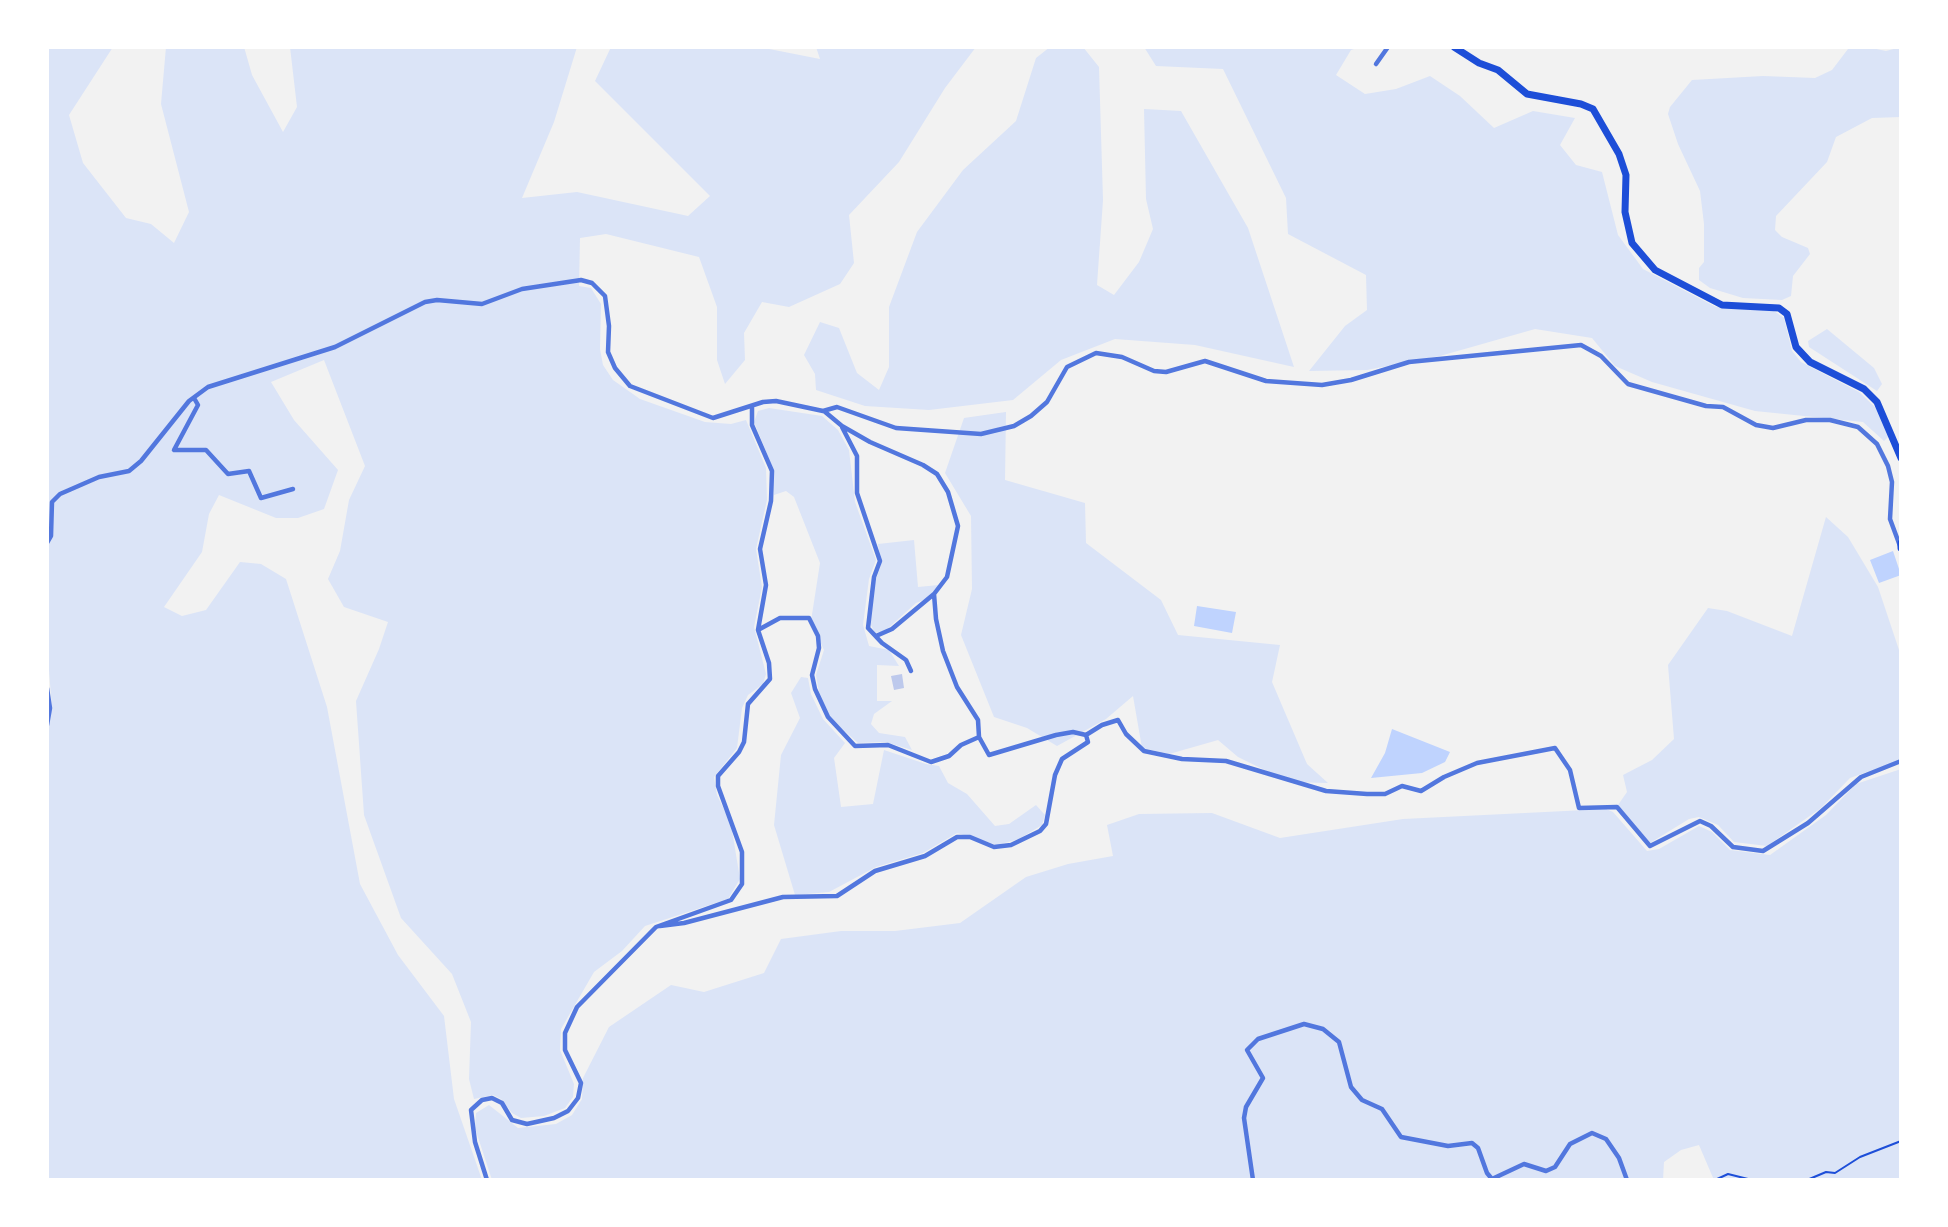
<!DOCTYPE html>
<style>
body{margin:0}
#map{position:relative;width:1948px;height:1227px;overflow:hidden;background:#f2f2f2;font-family:"Roboto Condensed",sans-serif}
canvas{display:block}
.frame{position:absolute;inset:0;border:49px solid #fff;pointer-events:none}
</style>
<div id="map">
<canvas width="1948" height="1227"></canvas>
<div class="frame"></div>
</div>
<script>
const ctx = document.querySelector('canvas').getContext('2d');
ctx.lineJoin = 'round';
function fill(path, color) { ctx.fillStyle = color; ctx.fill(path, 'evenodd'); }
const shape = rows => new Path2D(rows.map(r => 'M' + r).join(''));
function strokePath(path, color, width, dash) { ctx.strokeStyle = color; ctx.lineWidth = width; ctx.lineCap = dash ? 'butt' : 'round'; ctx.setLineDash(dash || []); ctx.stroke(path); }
fill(shape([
 [47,47,113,47,69,115,83,163,126,218,151,224,174,243,189,212,161,104,166,47,244,47,252,75,283,132,297,107,290,47,577,47,554,122,522,198,577,192,688,216,710,196,595,81,611,47,759,47,820,59,816,47,976,47,945,88,899,162,849,215,854,263,840,284,789,307,762,302,744,333,745,360,725,384,717,360,717,307,699,257,606,234,580,238,579,286,591,288,601,304,600,349,603,365,613,380,640,399,705,422,731,424,746,420,766,468,767,500,756,549,762,587,754,627,766,674,763,684,748,695,742,708,737,748,714,777,717,795,731,824,740,879,728,899,645,926,622,951,594,972,561,1029,560,1050,574,1084,573,1097,565,1108,544,1116,521,1118,512,1113,501,1099,493,1095,474,1099,469,1079,471,1022,452,974,401,918,364,815,356,701,379,649,388,622,344,607,328,579,340,551,349,500,365,466,324,360,271,382,294,420,338,470,324,509,298,518,276,518,219,495,209,514,202,552,164,607,182,616,206,610,240,562,261,564,286,579,327,707,360,884,398,955,444,1016,454,1099,482,1180,47,1180,47,731,52,708,47,646],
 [1050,47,1083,47,1099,67,1103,200,1097,285,1114,295,1139,262,1153,229,1146,199,1144,109,1181,111,1248,228,1294,367,1195,345,1115,339,1061,360,1013,400,929,410,865,406,816,390,815,374,804,355,820,322,839,328,857,373,879,390,889,367,889,307,917,232,963,170,1016,121,1036,58],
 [1144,47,1360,47,1351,50,1336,75,1365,94,1396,89,1430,76,1460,96,1494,128,1533,111,1575,118,1560,145,1576,165,1602,172,1618,235,1643,269,1716,307,1774,311,1784,318,1792,351,1801,362,1859,392,1877,409,1889,436,1884,441,1863,422,1755,411,1652,382,1615,366,1592,338,1535,329,1440,356,1367,370,1309,371,1345,326,1367,310,1366,275,1288,234,1286,198,1223,69,1156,66],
 [1867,47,1886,51,1901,47,1901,117,1872,118,1836,137,1827,162,1776,216,1775,230,1782,237,1808,248,1810,254,1793,276,1791,296,1782,300,1743,298,1710,288,1699,280,1699,268,1704,262,1704,224,1700,191,1678,144,1668,114,1670,107,1692,80,1763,76,1815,78,1832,70,1848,49],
 [1827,329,1874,368,1882,384,1877,391,1809,347,1808,341],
 [769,408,822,416,838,430,849,450,855,502,876,560,869,579,863,625,869,646,889,650,899,666,877,665,877,701,892,701,874,714,871,724,879,733,905,737,912,750,885,742,858,743,831,719,820,698,816,675,824,650,811,621,820,563,794,497,786,491,774,495,772,466,754,422,758,411],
 [1006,412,1005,480,1085,503,1086,543,1161,600,1178,635,1280,645,1272,682,1307,764,1328,783,1289,782,1238,757,1218,740,1169,754,1142,748,1133,696,1106,719,1057,746,1027,728,994,717,961,635,972,589,971,516,945,473,964,418],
 [1826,517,1848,537,1878,587,1901,656,1901,760,1850,778,1821,808,1767,846,1734,842,1718,825,1699,817,1689,819,1650,843,1618,805,1627,792,1623,775,1652,760,1674,739,1668,665,1708,608,1727,611,1792,636],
 [914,540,918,587,939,585,932,597,916,603,885,631,875,633,870,623,875,582,881,565,878,544],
 [801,677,808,678,811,694,823,719,845,743,834,758,841,807,873,804,884,750,926,764,939,766,948,783,967,794,995,826,1009,824,1036,805,1045,815,1042,825,1019,839,997,845,957,833,923,853,876,867,829,892,795,895,774,825,781,755,800,718,791,693],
 [1901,769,1901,1180,1714,1180,1699,1145,1681,1150,1664,1162,1663,1180,492,1180,475,1128,476,1113,489,1105,518,1128,556,1124,572,1115,582,1099,583,1078,609,1027,671,985,704,992,764,973,781,939,841,931,895,931,960,923,1026,877,1068,864,1113,856,1107,825,1139,814,1212,813,1280,838,1403,819,1606,809,1613,812,1647,851,1659,849,1699,826,1712,832,1730,850,1770,855,1826,815,1856,784]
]), '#dbe4f7');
fill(shape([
 [1893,551,1901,575,1879,583,1870,560],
 [1197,606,1236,612,1232,633,1194,626],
 [1392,729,1450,752,1445,762,1422,773,1371,778,1385,753]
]), '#bfd3fe');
fill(shape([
 [902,674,904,688,894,690,891,676]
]), '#bdc9ec');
strokePath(shape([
 [1715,1180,1728,1174,1752,1180],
 [1807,1180,1826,1172,1835,1173,1860,1157,1901,1141]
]), '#1d4ed8', 2);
strokePath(shape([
 [1376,64,1388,47],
 [194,398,198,405,174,450,206,450,228,474,249,471,261,498,293,489],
 [824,411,842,426,870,442,923,465,937,474,948,492,958,526,947,577,934,594,936,619,943,651,957,687,978,720,979,737,989,755,1056,735,1073,732,1086,735,1102,725,1118,720,1126,734,1144,751,1182,759,1226,761,1326,791,1367,794,1385,794,1402,786,1421,791,1444,777,1477,763,1555,748,1570,770,1579,808,1617,807,1650,846,1700,821,1711,826,1733,847,1763,851,1808,823,1861,777,1901,761],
 [842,427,857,456,857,493,880,561,874,577,868,628,882,643,906,660,911,671],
 [47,543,51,536,52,502,60,494,99,477,129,471,141,461,189,401,208,387,335,347,425,302,437,300,482,304,522,289,581,280,592,283,605,296,609,326,608,352,615,368,630,386,713,418,763,402,776,401,823,411,837,407,896,428,981,434,1014,426,1031,416,1047,402,1067,367,1096,353,1122,357,1154,371,1166,372,1205,361,1266,381,1322,385,1351,380,1409,362,1581,345,1601,356,1628,384,1706,406,1723,407,1756,425,1773,428,1806,420,1830,420,1858,427,1877,444,1888,466,1892,482,1890,519,1900,546],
 [758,630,780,618,809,618,818,636,819,648,812,675,815,689,828,717,855,746,888,745,931,762,949,756,961,745,979,737],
 [876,636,892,629,934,594],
 [47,688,50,708,47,725],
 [660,926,684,923,783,897,837,896,875,871,925,856,957,837,970,837,994,847,1011,845,1040,831,1046,824,1055,775,1062,759,1088,742,1086,735],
 [487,1180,475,1142,471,1110,482,1100,492,1098,502,1103,512,1120,527,1124,554,1118,568,1111,578,1098,581,1083,565,1050,565,1033,577,1007,656,927,731,900,742,884,742,852,718,786,718,776,739,752,744,742,748,704,770,679,769,663,758,630,766,585,760,549,771,501,772,471,752,425,752,406],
 [1253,1180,1244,1118,1246,1107,1263,1078,1247,1050,1258,1039,1304,1024,1323,1029,1339,1042,1351,1087,1362,1100,1382,1109,1401,1137,1448,1146,1472,1143,1478,1148,1487,1173,1492,1179,1524,1164,1546,1171,1555,1167,1570,1144,1592,1133,1606,1139,1619,1158,1627,1180]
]), '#5277de', 4.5);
strokePath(shape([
 [1454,47,1479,63,1498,70,1527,94,1581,104,1593,109,1619,154,1626,175,1625,212,1632,243,1655,270,1722,305,1779,308,1787,314,1796,347,1810,362,1864,389,1877,402,1901,458],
 [1901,543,1901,548]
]), '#1d4ed8', 7);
</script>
